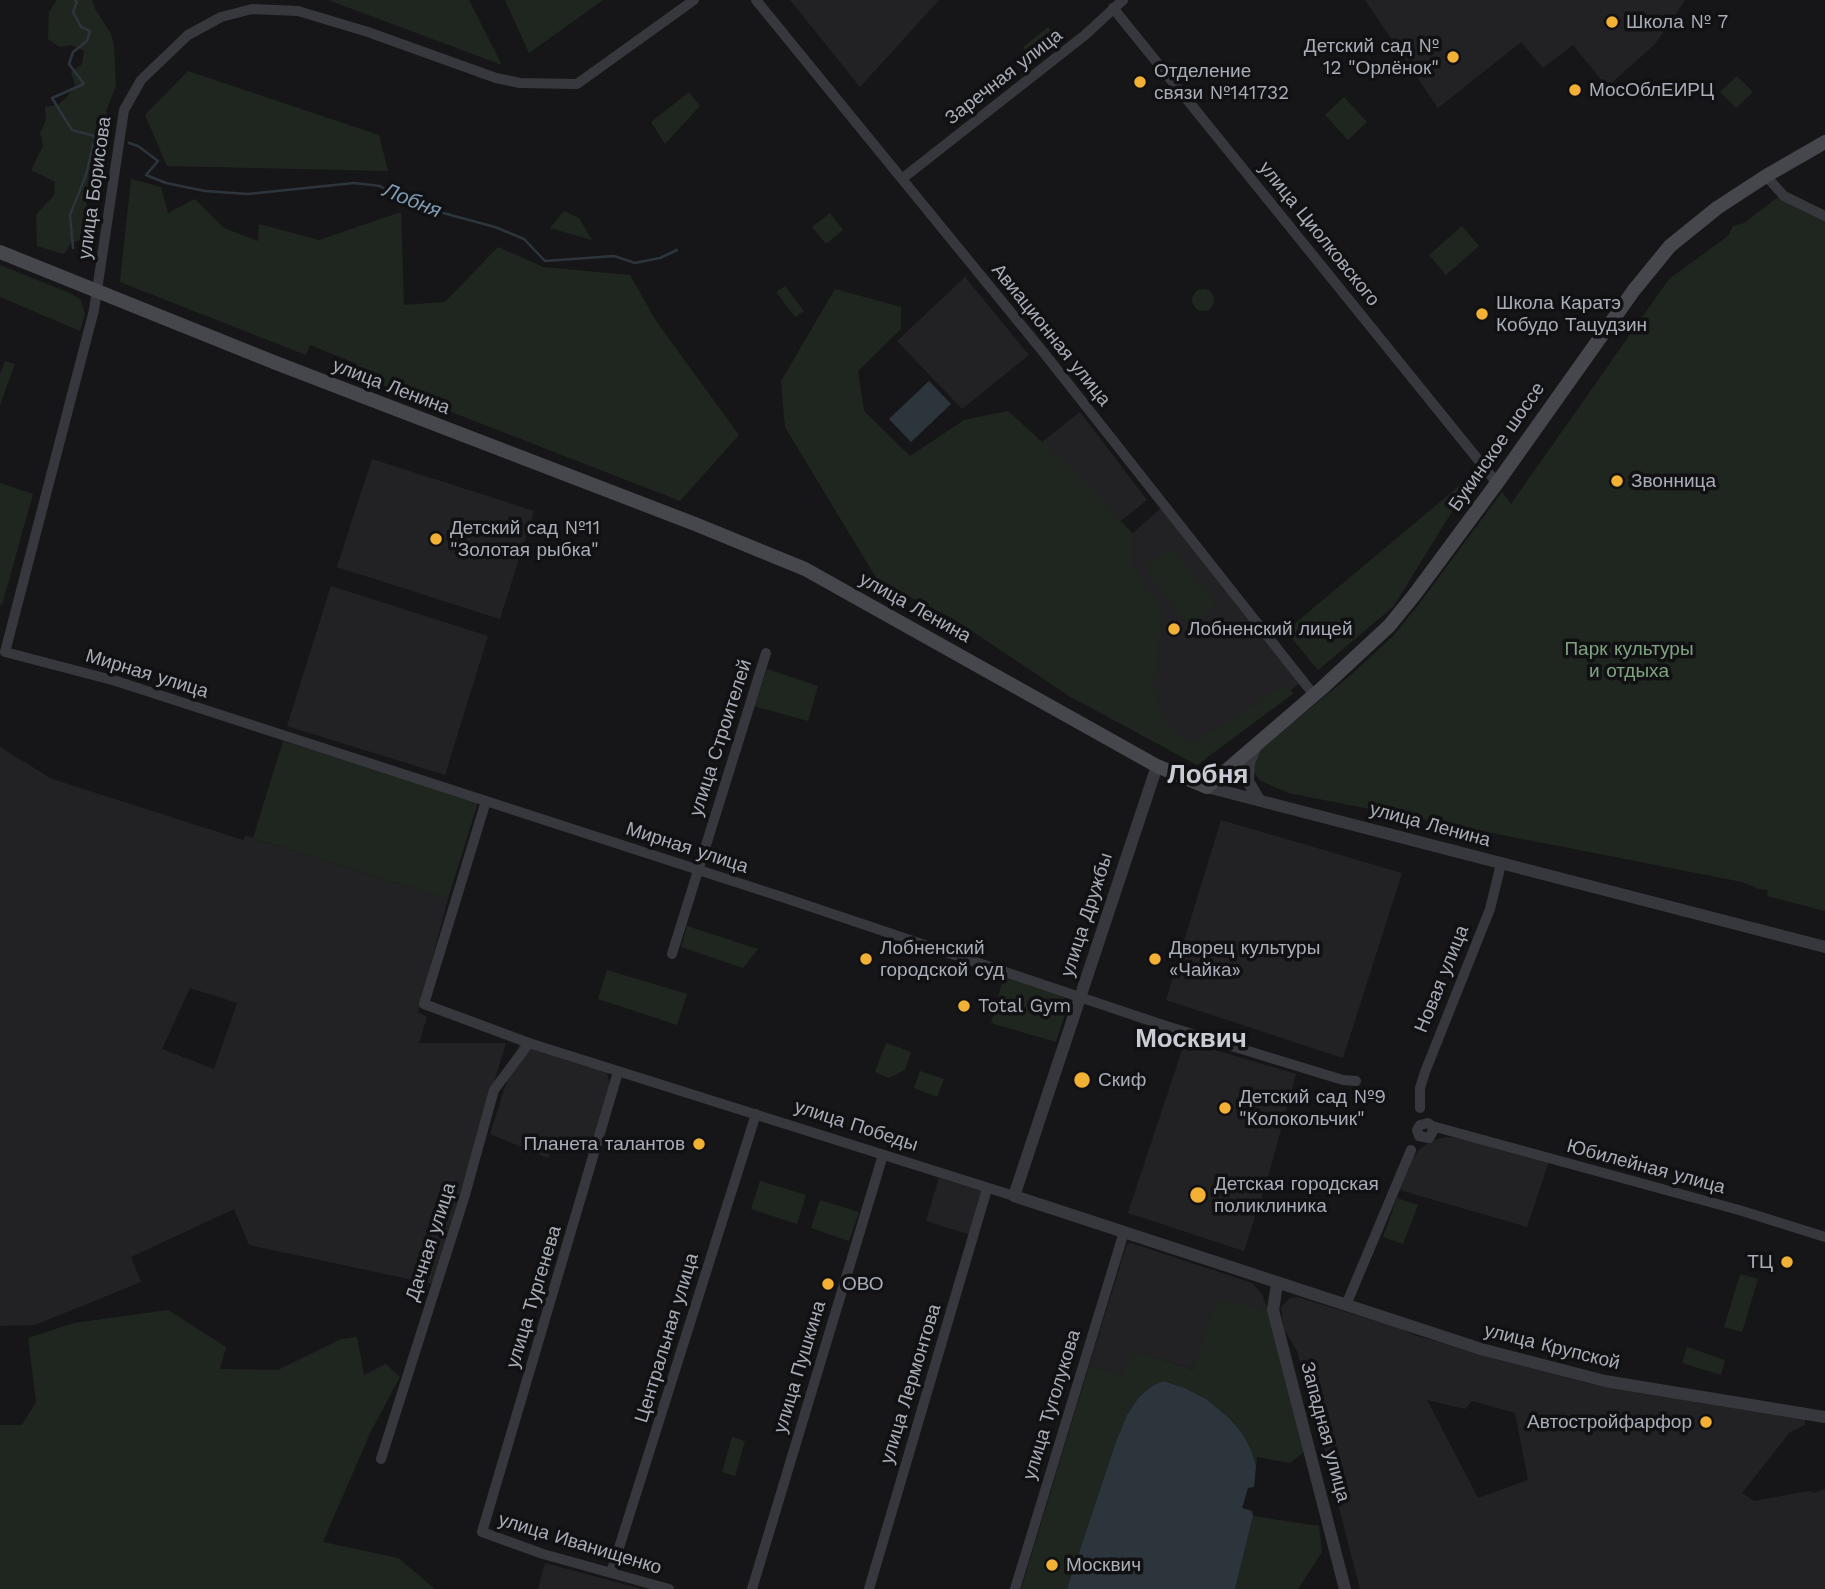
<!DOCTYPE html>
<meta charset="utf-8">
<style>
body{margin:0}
canvas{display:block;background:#161618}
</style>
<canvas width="1825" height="1589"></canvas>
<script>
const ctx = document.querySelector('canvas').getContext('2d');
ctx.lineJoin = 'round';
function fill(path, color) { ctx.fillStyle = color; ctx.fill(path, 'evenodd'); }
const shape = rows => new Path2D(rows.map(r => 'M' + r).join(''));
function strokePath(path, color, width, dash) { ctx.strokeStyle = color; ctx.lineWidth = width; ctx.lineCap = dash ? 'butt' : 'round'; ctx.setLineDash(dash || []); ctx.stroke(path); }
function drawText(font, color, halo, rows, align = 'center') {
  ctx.font = font + ' "Work Sans",sans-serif'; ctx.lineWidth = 7; ctx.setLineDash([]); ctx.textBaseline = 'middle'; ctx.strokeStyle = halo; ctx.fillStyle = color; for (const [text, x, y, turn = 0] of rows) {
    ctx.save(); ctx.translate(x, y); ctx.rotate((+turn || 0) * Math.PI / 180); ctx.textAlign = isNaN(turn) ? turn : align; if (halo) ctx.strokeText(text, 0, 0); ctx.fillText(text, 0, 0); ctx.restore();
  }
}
fill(shape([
 [790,0,939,0,860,87],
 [1365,0,1685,0,1655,44,1607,87,1573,45,1543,68,1521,42,1438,108],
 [965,277,1029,355,962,409,897,341],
 [1080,412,1147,500,1118,523,1042,442],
 [372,459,534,511,500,619,337,567],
 [1161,508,1300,683,1212,750,1167,740,1107,578,1122,543],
 [331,586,488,636,445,775,287,726],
 [0,747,52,779,243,840,246,836,448,899,418,1012,427,1017,419,1043,506,1043,432,1284,249,1245,234,1209,131,1257,141,1282,35,1325,0,1326],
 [190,988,237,1003,214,1069,162,1049],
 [1221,820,1402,873,1343,1058,1166,1000],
 [1185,1041,1296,1074,1268,1177,1244,1251,1128,1213],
 [519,1044,607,1072,610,1087,590,1154,561,1146,559,1149,552,1148,548,1158,490,1134],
 [1446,1137,1467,1139,1549,1161,1527,1227,1400,1190,1413,1158,1419,1150,1431,1141],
 [939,1178,984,1192,971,1235,926,1221],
 [1131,1243,1252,1283,1262,1294,1268,1311,1195,1370,1135,1351,1121,1375,1089,1366,1125,1250,1127,1244],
 [1297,1297,1402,1329,1414,1335,1590,1384,1805,1419,1805,1425,1790,1432,1742,1493,1754,1501,1808,1491,1814,1493,1825,1489,1825,1589,1360,1589,1335,1493,1337,1492,1297,1351,1284,1329,1281,1307,1290,1298],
 [1427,1400,1465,1409,1472,1401,1515,1413,1528,1480,1478,1498],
 [545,1563,638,1588,641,1589,538,1589]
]), '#222225');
fill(shape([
 [57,0,92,0,95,9,110,32,114,45,116,86,106,111,111,124,101,182,89,190,86,203,94,230,84,239,71,243,64,254,37,246,36,215,54,195,55,182,31,170,43,146,40,133,46,120,45,107,58,105,68,96,75,85,71,72,82,64,84,51,72,45,59,47,48,39,49,12],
 [328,0,469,0,502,65],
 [505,0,603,0,529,53],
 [1048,27,1056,37,1031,56,1023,47],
 [188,71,379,135,388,171,167,166,145,115],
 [1737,76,1753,92,1736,108,1720,92],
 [689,92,700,106,665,144,651,122],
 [1344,97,1367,122,1348,140,1325,115],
 [131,179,161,187,168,213,195,199,224,228,258,241,259,224,319,240,401,212,404,305,445,302,498,247,543,267,630,275,656,321,739,435,680,501,354,374,357,364,310,345,306,355,120,282],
 [1778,197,1825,219,1825,911,1767,896,1768,890,1759,889,1742,882,1288,793,1259,780,1254,771,1255,755,1259,750,1352,674,1393,636,1419,604,1502,492,1511,504,1669,279,1728,236,1733,226,1744,223],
 [564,211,579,218,592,240,550,228],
 [830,213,843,230,826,244,812,227],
 [1462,226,1479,246,1446,275,1429,255],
 [0,265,72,294,81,300,85,314,80,331,0,297],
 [785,286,804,311,795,317,776,292],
 '1192 300a11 11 0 1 1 22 0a11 11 0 1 1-22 0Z',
 [835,289,901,307,901,329,858,371,864,411,910,456,964,420,1008,411,1074,471,1133,534,1131,563,1163,609,1153,685,1162,721,1192,745,1283,686,1294,693,1197,765,1069,696,954,619,878,581,785,427,781,381],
 [5,361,15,364,0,405,0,374],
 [1477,471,1393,607,1318,670,1286,631],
 [0,483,33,494,2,605,0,604],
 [1170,548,1216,605,1190,626,1144,568],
 [767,669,818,686,808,721,754,706],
 [283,741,478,802,448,899,253,838],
 [687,926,758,949,743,968,681,947],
 [607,970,687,994,677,1025,598,999],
 [1004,976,1070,999,1056,1042,991,1023],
 [886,1043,911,1052,905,1070,889,1078,875,1072],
 [920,1071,944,1079,937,1097,914,1088],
 [760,1181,806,1195,797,1224,751,1209],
 [1397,1198,1418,1205,1403,1244,1383,1237],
 [820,1200,859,1212,849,1241,811,1228],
 [1740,1274,1758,1279,1742,1332,1724,1327],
 [1218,1299,1268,1311,1305,1451,1290,1463,1257,1457,1256,1466,1242,1433,1229,1418,1206,1399,1185,1388,1163,1381,1152,1386,1139,1397,1127,1415,1116,1442,1067,1589,1021,1589,1089,1366,1121,1375,1135,1351,1194,1370],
 [168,1310,226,1347,220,1369,278,1370,341,1339,357,1337,364,1375,386,1364,400,1377,370,1433,323,1542,398,1558,435,1589,0,1589,0,1425,22,1425,36,1402,28,1338,74,1323],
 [1687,1347,1725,1360,1721,1375,1682,1363],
 [732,1437,745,1441,735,1476,722,1472],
 [1253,1516,1319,1526,1322,1552,1298,1589,1235,1589]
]), '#1e261f');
fill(shape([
 [929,381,951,404,911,442,889,419],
 [1163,1381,1185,1388,1206,1399,1229,1418,1242,1433,1251,1450,1256,1466,1254,1487,1248,1488,1242,1508,1252,1511,1253,1516,1235,1589,1067,1589,1116,1442,1127,1415,1139,1397,1152,1386]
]), '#2c353c');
strokePath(shape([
 [75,0,77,2,73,12,81,27,90,31,87,41,73,52,69,64,84,84,52,98,72,130,102,138],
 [129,143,138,146,158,161,146,175,166,183,205,191,248,194,354,183,380,186,410,204,495,227,524,239,545,261,614,256,635,263,660,258,677,250],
 [73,248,70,215,86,175,95,137]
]), '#2c353c', 2.5);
strokePath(shape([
 [694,0,577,84,520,83,496,78,368,32,298,11,252,9,221,17,188,35,141,80,124,110,94,310,5,652,116,681,782,897,1163,1025,1343,1080,1356,1081],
 [756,0,1044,353,1314,695],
 [1113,8,1497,483],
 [1766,176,1784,196,1825,216],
 [903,178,1085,35,1123,0],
 [486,801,424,1004,529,1043,1014,1196],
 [672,954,766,653],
 [618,1072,482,1532,543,1554,669,1589],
 [1420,1108,1420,1088,1425,1072,1490,909,1501,864],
 [1432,1126,1433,1131,1429,1138,1419,1136,1417,1130,1420,1125,1428,1123,1432,1126,1739,1210,1825,1237],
 [1346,1305,1411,1150],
 [381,1459,465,1195,494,1090,529,1043],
 [611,1573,756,1114],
 [752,1589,883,1155],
 [869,1589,987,1189],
 [1015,1589,1124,1232]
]), '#37383d', 10);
strokePath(shape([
 [1256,745,1249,763,1248,781,1259,800],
 [1157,766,1014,1196,1481,1349,1605,1381,1825,1417],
 [1207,787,1825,947],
 [1277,1284,1273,1310,1345,1589]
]), '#37383d', 12);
strokePath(shape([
 [0,252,276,363,695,524,805,569,1157,766,1207,787,1321,689,1389,626,1415,594,1497,483,1634,290,1670,246,1717,208,1766,176,1825,142]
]), '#45474d', 14);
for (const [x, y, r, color] of [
 [1612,22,7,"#f2b134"],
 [1453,57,7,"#f2b134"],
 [1140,82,7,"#f2b134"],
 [1575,90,7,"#f2b134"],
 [1482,314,7,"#f2b134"],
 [1617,481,7,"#f2b134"],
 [436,539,7,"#f2b134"],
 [1174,629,7,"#f2b134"],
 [866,959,7,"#f2b134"],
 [1155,959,7,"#f2b134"],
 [964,1006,7,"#f2b134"],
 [1082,1080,9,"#f2b134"],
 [1225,1108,7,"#f2b134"],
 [699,1144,7,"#f2b134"],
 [1198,1195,9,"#f2b134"],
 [1787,1262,7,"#f2b134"],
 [828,1284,7,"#f2b134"],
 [1706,1422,7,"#f2b134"],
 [1052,1565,7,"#f2b134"]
]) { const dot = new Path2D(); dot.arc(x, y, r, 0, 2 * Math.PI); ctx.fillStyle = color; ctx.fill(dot); strokePath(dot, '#111113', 2.5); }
drawText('19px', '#a8adb8', '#111113', [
 ["Школа № 7",1626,22],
 ["Детский сад №",1439,46,"right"],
 ["12 \"Орлёнок\"",1439,68,"right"],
 ["Отделение",1154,71],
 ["связи №141732",1154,93],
 ["МосОблЕИРЦ",1589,90],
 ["Школа Каратэ",1496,303],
 ["Кобудо Тацудзин",1496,325],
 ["Звонница",1631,481],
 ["Детский сад №11",450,528],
 ["\"Золотая рыбка\"",450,550],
 ["Лобненский лицей",1188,629],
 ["Лобненский",880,948],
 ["городской суд",880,970],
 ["Дворец культуры",1169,948],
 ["«Чайка»",1169,970],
 ["Total Gym",978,1006],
 ["Скиф",1098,1080],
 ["Детский сад №9",1239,1097],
 ["\"Колокольчик\"",1239,1119],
 ["Планета талантов",685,1144,"right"],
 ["Детская городская",1214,1184],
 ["поликлиника",1214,1206],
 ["ТЦ",1773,1262,"right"],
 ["ОВО",842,1284],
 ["Автостройфарфор",1692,1422,"right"],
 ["Москвич",1066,1565]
], 'left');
drawText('19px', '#a8adb8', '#111113', [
 ["Заречная улица",1004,77,-38],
 ["улица Борисова",95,188,-82],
 ["улица Циолковского",1319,234,51],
 ["Авиационная улица",1051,335,51],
 ["улица Ленина",391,387,21],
 ["Букинское шоссе",1497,447,-55],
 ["улица Ленина",915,608,29],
 ["Мирная улица",147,674,17],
 ["улица Строителей",721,738,-72],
 ["улица Ленина",1430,825,15],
 ["Мирная улица",687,848,18],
 ["улица Дружбы",1087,915,-72],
 ["Новая улица",1442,979,-68],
 ["улица Победы",856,1126,18],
 ["Юбилейная улица",1646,1167,15],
 ["Дачная улица",431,1242,-72],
 ["улица Тургенева",534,1297,-73],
 ["Центральная улица",667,1338,-73],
 ["улица Крупской",1552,1347,14],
 ["улица Пушкина",800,1367,-73],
 ["улица Лермонтова",911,1384,-73],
 ["улица Туголукова",1052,1405,-73],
 ["Западная улица",1325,1432,75],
 ["улица Иванищенко",580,1544,17]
]);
drawText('19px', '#7fa381', '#111113', [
 ["Парк культуры",1629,649],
 ["и отдыха",1629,671]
]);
drawText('italic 21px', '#7f9bb3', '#111113', [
 ["Лобня",412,201,22]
]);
drawText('bold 26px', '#c9ccd4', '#111113', [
 ["Лобня",1208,775],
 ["Москвич",1191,1039]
]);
</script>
